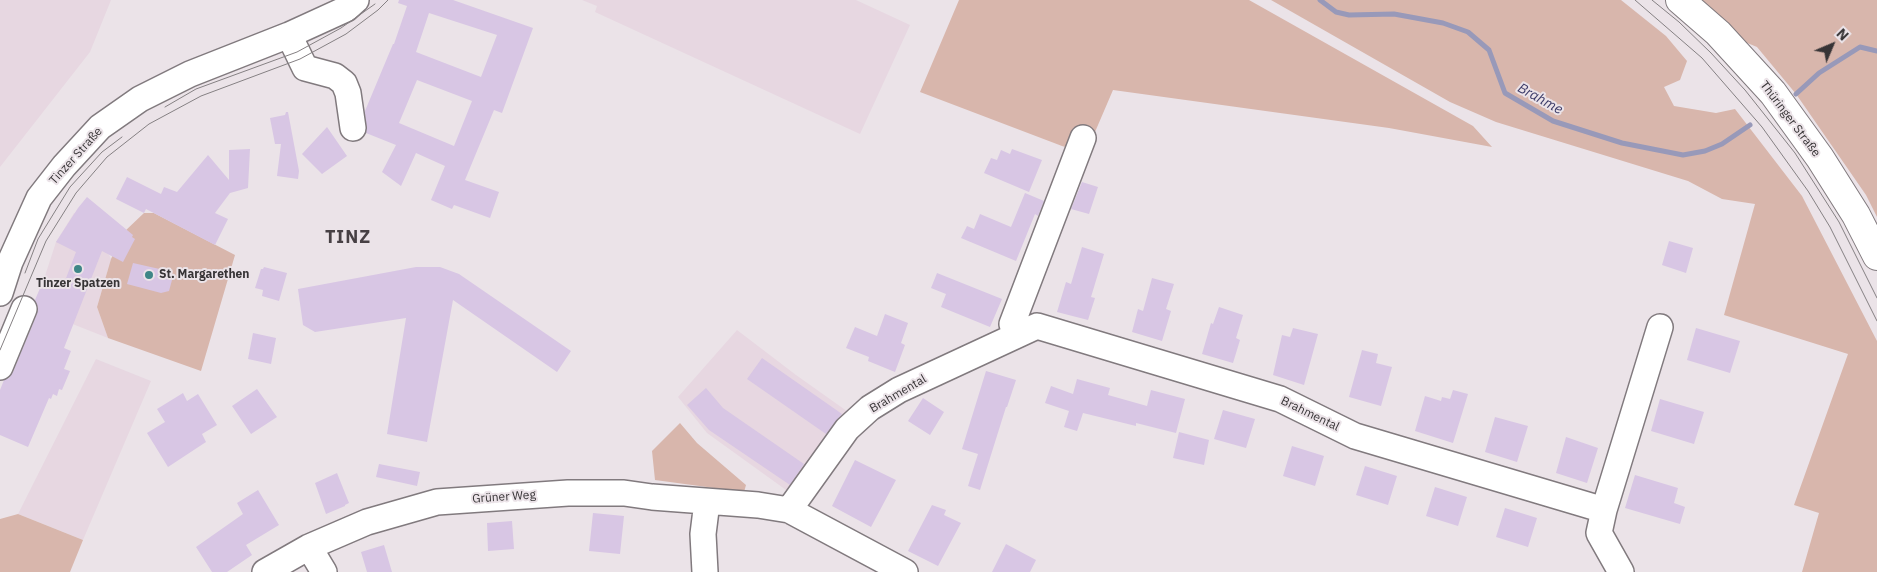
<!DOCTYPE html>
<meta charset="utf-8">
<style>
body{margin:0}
#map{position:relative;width:1877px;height:572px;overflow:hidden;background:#ebe3e8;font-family:"IBM Plex Sans",sans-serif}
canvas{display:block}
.north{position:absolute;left:1807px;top:20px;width:50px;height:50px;-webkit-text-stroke:4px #ebe3e8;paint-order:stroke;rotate:45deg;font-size:14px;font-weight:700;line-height:20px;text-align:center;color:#373436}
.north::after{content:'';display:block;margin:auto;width:18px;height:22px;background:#373436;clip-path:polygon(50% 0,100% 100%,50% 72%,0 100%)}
</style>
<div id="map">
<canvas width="1877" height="572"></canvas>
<div class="north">N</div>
</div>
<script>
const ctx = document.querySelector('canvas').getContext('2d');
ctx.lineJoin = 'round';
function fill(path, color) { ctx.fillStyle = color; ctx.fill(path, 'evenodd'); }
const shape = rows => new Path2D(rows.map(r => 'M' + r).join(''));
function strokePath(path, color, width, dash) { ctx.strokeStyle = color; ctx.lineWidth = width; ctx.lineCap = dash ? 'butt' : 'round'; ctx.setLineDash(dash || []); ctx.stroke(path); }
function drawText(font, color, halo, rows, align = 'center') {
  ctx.font = font + ' "IBM Plex Sans",sans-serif'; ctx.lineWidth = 4; ctx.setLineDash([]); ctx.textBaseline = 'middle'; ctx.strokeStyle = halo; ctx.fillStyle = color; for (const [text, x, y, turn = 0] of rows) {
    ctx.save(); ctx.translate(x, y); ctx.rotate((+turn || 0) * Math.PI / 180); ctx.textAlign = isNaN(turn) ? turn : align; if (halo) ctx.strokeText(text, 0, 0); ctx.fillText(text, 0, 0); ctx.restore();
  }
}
fill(shape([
 [0,0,111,0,90,52,0,167],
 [582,0,856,0,910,25,860,134,595,12,597,6],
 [74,213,91,224,104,244,111,259,97,307,108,338,32,308,44,279,56,242],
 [737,330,796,375,851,414,793,495,707,433,678,397],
 [96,359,151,381,83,540,18,514]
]), '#e7d7e1');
fill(shape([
 [959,0,1249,0,1473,126,1492,147,1389,128,1113,90,1086,153,1062,146,920,92],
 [1271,0,1621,0,1666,36,1687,61,1680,80,1664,87,1674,106,1716,113,1735,109,1802,196,1877,341,1877,572,1802,572,1819,513,1794,505,1848,354,1724,315,1755,204,1722,199,1688,181,1496,122,1450,102],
 [1697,0,1877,0,1877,217,1866,195,1796,94,1757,47,1740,40],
 [144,213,154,213,235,255,201,371,108,338,97,307,111,259,124,232],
 [680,423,697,443,746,485,744,492,655,480,652,451],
 [18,514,83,540,70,572,0,572,0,519]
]), '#d8b6ac');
strokePath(shape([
 [1320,0,1336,12,1349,15,1394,14,1443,23,1468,32,1489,50,1505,93,1553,121,1622,143,1683,155,1705,151,1722,144,1750,125],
 [1796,94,1819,73,1860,47,1877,51]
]), '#9899b9', 5);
fill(shape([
 [399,0,453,0,533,28,502,113,494,110,465,180,499,192,490,218,454,205,452,209,431,200,445,166,416,153,401,186,382,172,396,145,366,133,365,111,393,44,394,44,407,6,398,3],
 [429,13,497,35,481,77,416,52],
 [417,80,472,101,454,146,399,123],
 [286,112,288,112,299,171,298,179,277,176,281,144,275,144,270,118,285,115],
 [327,127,347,156,322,174,302,154],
 [250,149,248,188,230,193,215,213,228,219,215,245,146,209,144,213,116,199,127,177,161,194,164,187,177,192,208,155,229,180,229,150],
 [1012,149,1042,160,1029,192,984,173,991,158,997,160,1001,150,1010,154],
 [1082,182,1098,187,1089,214,1071,209],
 [1025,193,1044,201,1038,216,1035,214,1016,261,961,238,967,226,974,229,980,214,1011,227],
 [87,197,133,235,132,237,135,239,123,262,102,251,64,348,71,351,64,369,70,371,62,390,59,389,57,396,53,394,51,399,49,398,28,447,0,435,0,390,4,380,9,378,13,372,37,314,38,307,35,300,44,279,63,286,76,252,56,242,78,208],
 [1669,241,1693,248,1686,273,1662,265],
 [1082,247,1104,254,1091,297,1095,298,1088,320,1057,312,1066,282,1071,284],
 [133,263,164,270,172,280,169,291,161,293,127,284],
 [264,267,287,273,279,301,262,296,263,290,255,288,261,269,263,269],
 [416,267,440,267,459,274,571,351,557,372,453,300,427,442,387,434,406,318,315,332,303,325,298,289],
 [937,273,1002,299,990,327,941,307,946,294,931,288],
 [1152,278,1174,284,1166,309,1171,311,1162,341,1132,332,1138,309,1143,311],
 [1219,307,1243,315,1236,338,1240,340,1233,363,1202,354,1211,323,1213,324],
 [885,314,908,323,901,343,905,345,895,372,868,361,869,357,846,348,855,327,877,336],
 [1293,328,1318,334,1304,385,1273,375,1282,335,1290,337],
 [1696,328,1740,341,1730,373,1687,360],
 [253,333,276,338,271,364,248,359],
 [1362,350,1378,354,1376,363,1392,367,1381,406,1349,397],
 [762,358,842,414,826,434,747,379],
 [986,371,1016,380,1007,407,1006,407,980,490,968,486,978,454,962,449],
 [1077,379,1110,388,1108,395,1147,406,1151,390,1185,399,1176,433,1136,423,1136,426,1083,413,1077,431,1064,427,1069,411,1045,403,1051,386,1073,394],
 [706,388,723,408,804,464,790,485,709,430,687,405],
 [257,389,277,417,251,434,232,406],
 [1453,390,1468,394,1453,443,1415,431,1425,396,1441,401,1442,397,1450,399],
 [183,393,187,401,198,394,217,425,202,434,206,442,168,467,147,433,165,422,157,409],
 [923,398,944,412,930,435,908,421],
 [1660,399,1704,412,1694,444,1651,431],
 [1223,410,1255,419,1246,448,1214,439],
 [1495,417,1528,426,1517,462,1485,452],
 [1179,432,1209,440,1204,465,1173,458],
 [1566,437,1598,448,1587,483,1556,473],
 [1292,446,1324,456,1315,486,1283,476],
 [855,460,896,480,871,527,832,506],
 [379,464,420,472,417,486,376,477],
 [1365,466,1397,476,1388,505,1356,495],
 [337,473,349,503,345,505,345,506,326,514,315,483],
 [1635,475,1678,488,1674,503,1685,507,1680,524,1625,508],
 [1435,487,1467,497,1458,526,1426,516],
 [258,490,279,525,246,545,252,555,227,572,212,572,196,547,243,514,237,503],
 [932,505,946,510,944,515,961,523,938,566,908,551],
 [1505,508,1537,518,1528,547,1496,537],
 [593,513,624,516,620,554,589,551],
 [512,521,514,549,488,551,487,523],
 [1006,544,1036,560,1030,572,992,572],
 [384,545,392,572,367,572,361,552]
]), '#d8c6e4');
const minor = shape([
 [289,35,305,68,335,76,344,83,348,93,353,128],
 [0,293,10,262,39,198,64,166,100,127,140,99,190,74,289,35,346,9,356,0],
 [1015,335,1012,324,1083,138],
 [0,367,24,309],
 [789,510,847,429,870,408,899,390,1037,326,1280,399,1355,436,1604,510],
 [309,547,324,572],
 [265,572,309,547,367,522,437,502,568,493,624,493,652,497,758,505,789,510,905,572],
 [705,572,703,534,707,502],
 [1621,572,1599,533,1604,510,1660,327]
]);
const major = shape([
 [1680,0,1718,33,1773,93,1820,158,1856,215,1877,256]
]);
strokePath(minor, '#817a7e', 28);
strokePath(major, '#817a7e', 30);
strokePath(minor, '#fff', 25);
strokePath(major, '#fff', 28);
strokePath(shape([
 [1635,0,1702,58,1762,127,1808,191,1830,227,1877,321],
 [1652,0,1679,22,1711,53,1745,90,1795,153,1839,222,1877,298],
 [165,107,196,89,297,52,341,28,375,4],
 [25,273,38,239,70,187,102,152,122,137],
 [0,350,46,241,76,193,107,157,149,124,201,96,300,59,346,34,378,10,388,0]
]), '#858083', 1);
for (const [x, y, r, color] of [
 [78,269,5,"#3e8687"],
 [149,275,5,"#3e8687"]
]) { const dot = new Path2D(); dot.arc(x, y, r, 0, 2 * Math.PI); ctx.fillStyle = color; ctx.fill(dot); strokePath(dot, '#ebe3e8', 2); }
drawText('12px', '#373436', '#ebe3e8', [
 ["Thüringer Straße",1790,119,53],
 ["Tinzer Straße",76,156,-48],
 ["Brahmental",898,394,-30],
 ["Brahmental",1310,414,26],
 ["Grüner Weg",504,497,-4]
]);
drawText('bold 12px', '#373436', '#ebe3e8', [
 ["St. Margarethen",159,275],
 ["Tinzer Spatzen",78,284,"center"]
], 'left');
drawText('italic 14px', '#3c3b68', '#ebe3e8', [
 ["Brahme",1540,99,29]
]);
ctx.letterSpacing = '1px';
drawText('bold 18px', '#474044', '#ebe3e8', [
 ["TINZ",348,238]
]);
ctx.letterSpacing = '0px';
</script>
